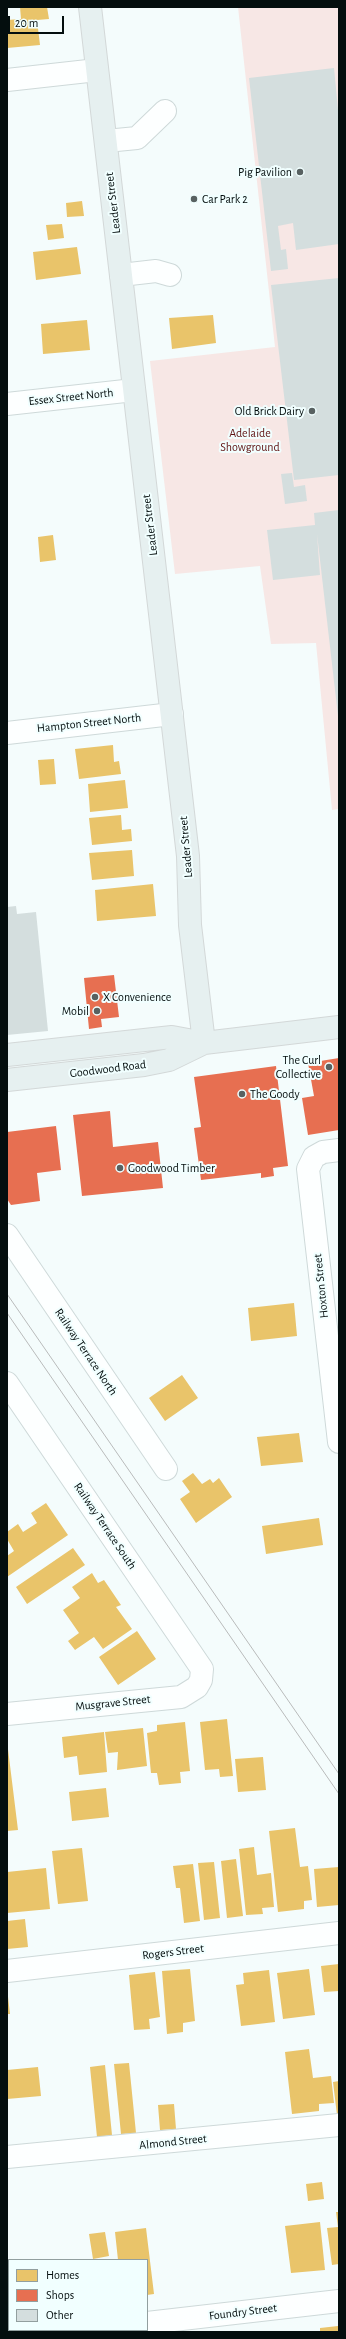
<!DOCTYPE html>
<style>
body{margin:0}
#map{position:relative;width:346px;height:2339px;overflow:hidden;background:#f4fcfc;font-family:"Alegreya Sans",sans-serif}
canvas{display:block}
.frame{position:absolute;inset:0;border:8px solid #040e0e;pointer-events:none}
.legend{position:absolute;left:8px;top:2259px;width:140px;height:72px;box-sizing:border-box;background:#f1ffff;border:1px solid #929f9f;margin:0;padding:5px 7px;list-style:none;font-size:12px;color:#040e0e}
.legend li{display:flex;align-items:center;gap:8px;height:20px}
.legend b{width:20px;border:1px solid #929f9f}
.scale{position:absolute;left:8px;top:16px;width:56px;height:18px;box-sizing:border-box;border:2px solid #040e0e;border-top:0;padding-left:5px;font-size:12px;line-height:14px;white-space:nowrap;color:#040e0e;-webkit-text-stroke:3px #f1ffff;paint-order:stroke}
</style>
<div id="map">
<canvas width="346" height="2339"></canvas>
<div class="frame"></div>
<ul class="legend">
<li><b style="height:11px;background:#e9c46a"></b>Homes</li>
<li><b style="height:11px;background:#e76f51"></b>Shops</li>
<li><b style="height:11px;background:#d4dede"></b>Other</li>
</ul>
<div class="scale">20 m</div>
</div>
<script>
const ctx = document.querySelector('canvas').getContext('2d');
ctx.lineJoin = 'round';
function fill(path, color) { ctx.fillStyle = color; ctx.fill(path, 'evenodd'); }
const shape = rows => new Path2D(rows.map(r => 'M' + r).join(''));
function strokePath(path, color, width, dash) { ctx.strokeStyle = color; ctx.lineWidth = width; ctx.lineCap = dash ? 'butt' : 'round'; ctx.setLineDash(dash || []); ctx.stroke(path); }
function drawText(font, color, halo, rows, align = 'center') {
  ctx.font = font + ' "Alegreya Sans",sans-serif'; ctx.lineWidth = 4; ctx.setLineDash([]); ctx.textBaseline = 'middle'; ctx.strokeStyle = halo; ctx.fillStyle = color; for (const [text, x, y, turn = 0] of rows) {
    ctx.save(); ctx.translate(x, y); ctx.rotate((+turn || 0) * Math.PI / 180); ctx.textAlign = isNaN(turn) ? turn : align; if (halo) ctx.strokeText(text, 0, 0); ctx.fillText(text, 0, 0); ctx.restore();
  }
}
fill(shape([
 [238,7,339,7,339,809,332,810,316,643,271,644,260,566,175,574,150,361,275,347]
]), '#f7e7e5');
fill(shape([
 [20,7,47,7,49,19,37,20,40,45,7,48,7,20,21,19],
 [82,201,84,216,67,217,66,203],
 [62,224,64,238,48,240,46,225],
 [77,247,81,274,36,280,33,252],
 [213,315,216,343,172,349,169,318],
 [87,320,90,350,43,354,41,324],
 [53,535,56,560,40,562,38,537],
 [113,745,114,762,119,761,121,774,79,779,75,749],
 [54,759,56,784,40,785,38,760],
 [125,780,128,808,90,812,88,784],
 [121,815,122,830,131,829,132,841,92,845,89,818],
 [132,850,134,876,92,880,89,853],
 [153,884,156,916,97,921,95,890],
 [294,1303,297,1336,251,1341,248,1308],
 [182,1375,198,1398,165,1421,149,1398],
 [299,1433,303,1462,261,1466,257,1437],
 [193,1473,202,1484,210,1479,213,1483,219,1478,232,1497,196,1523,180,1499,190,1492,182,1481],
 [46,1503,68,1535,7,1577,7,1556,14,1551,7,1539,7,1532,18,1524,23,1532,37,1523,31,1513],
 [319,1518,323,1545,266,1554,262,1526],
 [73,1548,85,1565,27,1604,16,1587],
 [92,1573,98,1583,104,1580,121,1605,116,1607,132,1629,103,1649,94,1637,75,1650,68,1641,79,1633,63,1610,80,1598,72,1587],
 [137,1631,156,1659,118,1685,99,1657],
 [227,1719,233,1776,220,1777,219,1769,205,1770,200,1722],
 [185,1722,190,1771,180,1772,181,1783,159,1785,157,1773,151,1773,147,1733,157,1731,157,1725],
 [143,1728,147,1766,117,1770,118,1752,108,1753,105,1732],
 [104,1732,107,1772,79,1775,77,1756,64,1758,62,1737],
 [7,1741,18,1830,7,1831],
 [263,1757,266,1790,238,1792,235,1759],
 [106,1788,109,1817,72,1821,69,1792],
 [295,1828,300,1867,308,1866,312,1900,304,1901,304,1909,278,1912,269,1831],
 [254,1847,257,1875,271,1873,274,1907,262,1908,263,1914,246,1915,239,1849],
 [82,1848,88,1901,58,1904,52,1851],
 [236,1859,243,1916,227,1918,221,1861],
 [214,1862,220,1918,204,1920,198,1863],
 [193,1864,200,1921,184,1923,180,1888,176,1888,173,1866],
 [339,1867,339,1905,317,1907,314,1869],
 [46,1868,50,1909,7,1913,7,1872],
 [25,1919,28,1947,7,1949,7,1921],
 [339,1964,339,1991,324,1992,321,1966],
 [190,1969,195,2021,183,2023,183,2032,167,2034,162,1971],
 [309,1969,315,2015,283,2019,277,1973],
 [269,1970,275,2022,241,2026,236,1985,244,1984,243,1973],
 [155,1972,160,2017,149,2019,150,2029,134,2030,129,1975],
 [7,1988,10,2014,7,2014],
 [309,2049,313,2078,331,2076,334,2103,319,2104,319,2111,292,2114,285,2052],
 [129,2063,136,2133,121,2134,114,2064],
 [105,2065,112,2135,97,2137,90,2067],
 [38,2067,41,2096,7,2099,7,2070],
 [339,2081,339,2115,337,2115,333,2082],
 [174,2104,176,2129,160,2130,158,2105],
 [322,2182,324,2199,308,2201,306,2184],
 [336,2212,339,2212,339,2264,332,2265,327,2228,338,2227],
 [320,2222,325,2270,291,2273,285,2226],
 [146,2228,154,2294,147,2295,147,2260,118,2260,115,2232],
 [105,2232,109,2256,93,2259,89,2234],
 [338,2326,338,2332,320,2332,320,2328]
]), '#e9c46a');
fill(shape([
 [114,975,119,1017,101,1019,102,1027,89,1029,84,978],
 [339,1058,339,1130,308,1135,302,1098,314,1096,308,1063],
 [276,1066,288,1166,273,1168,274,1176,261,1178,261,1173,201,1180,194,1128,201,1127,194,1077],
 [110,1111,113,1147,158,1142,163,1188,82,1196,73,1115],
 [56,1126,61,1170,37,1173,40,1201,11,1205,7,1199,7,1132]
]), '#e76f51');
fill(shape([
 [334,68,339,120,339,244,296,250,293,223,278,226,281,250,286,249,288,269,271,271,249,78],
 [339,278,339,475,294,480,271,285],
 [292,473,294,487,305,485,307,501,285,504,281,474],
 [339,510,339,716,338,716,317,534,320,575,273,580,267,530,315,525,314,513],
 [16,906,17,914,36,912,48,1031,7,1035,7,907]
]), '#d4dede');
const minor = shape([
 [7,80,97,70],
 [106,141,137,138,165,111],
 [121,275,156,271,170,275],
 [7,404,134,390],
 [7,733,172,714],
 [339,1150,323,1152,314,1157,308,1169,339,1442],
 [7,1235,166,1469],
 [7,1383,202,1669,201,1680,197,1687,181,1697,7,1714],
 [7,1971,339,1933],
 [7,2157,339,2125],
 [147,2323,339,2301],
 [69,2332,86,2330]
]);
const major = shape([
 [90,7,188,856,190,925,204,1043],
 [7,1055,172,1037,204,1043,339,1027],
 [7,1080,144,1065,169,1060,204,1043]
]);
strokePath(minor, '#ced9d9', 24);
strokePath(major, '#d3d8d8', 24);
strokePath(minor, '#fdffff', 22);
strokePath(major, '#e6f0f0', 22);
strokePath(shape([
 [7,1294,339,1774],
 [7,1313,339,1794]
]), '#b9bbbb', 1);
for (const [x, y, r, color] of [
 [300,172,4,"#586161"],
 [194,199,4,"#586161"],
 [312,411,4,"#586161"],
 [95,997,4,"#586161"],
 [97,1011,4,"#586161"],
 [329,1067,4,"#586161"],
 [242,1094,4,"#586161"],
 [120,1168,4,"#586161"]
]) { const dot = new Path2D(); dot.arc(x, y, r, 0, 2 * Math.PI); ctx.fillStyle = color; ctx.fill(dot); strokePath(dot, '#f1ffff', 1.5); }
drawText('12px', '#040e0e', '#f1ffff', [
 ["Pig Pavilion",292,172],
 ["Car Park 2",202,199,"left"],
 ["Old Brick Dairy",304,411],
 ["X Convenience",103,997,"left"],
 ["Mobil",89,1011],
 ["The Curl",321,1060],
 ["Collective",321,1074],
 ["The Goody",250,1094,"left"],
 ["Goodwood Timber",128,1168,"left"]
], 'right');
drawText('12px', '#040e0e', '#f1ffff', [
 ["Leader Street",113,203,-97],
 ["Essex Street North",71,397,-6],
 ["Leader Street",150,525,-97],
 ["Hampton Street North",89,723,-6],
 ["Leader Street",186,847,-95],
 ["Goodwood Road",108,1069,-7],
 ["Hoxton Street",321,1286,-96],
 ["Railway Terrace North",86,1352,56],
 ["Railway Terrace South",105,1526,56],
 ["Musgrave Street",113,1703,-6],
 ["Rogers Street",173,1952,-7],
 ["Almond Street",173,2142,-6],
 ["Foundry Street",243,2312,-7]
]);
drawText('12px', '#601313', '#f1ffff', [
 ["Adelaide",250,433],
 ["Showground",250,447]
]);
</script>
